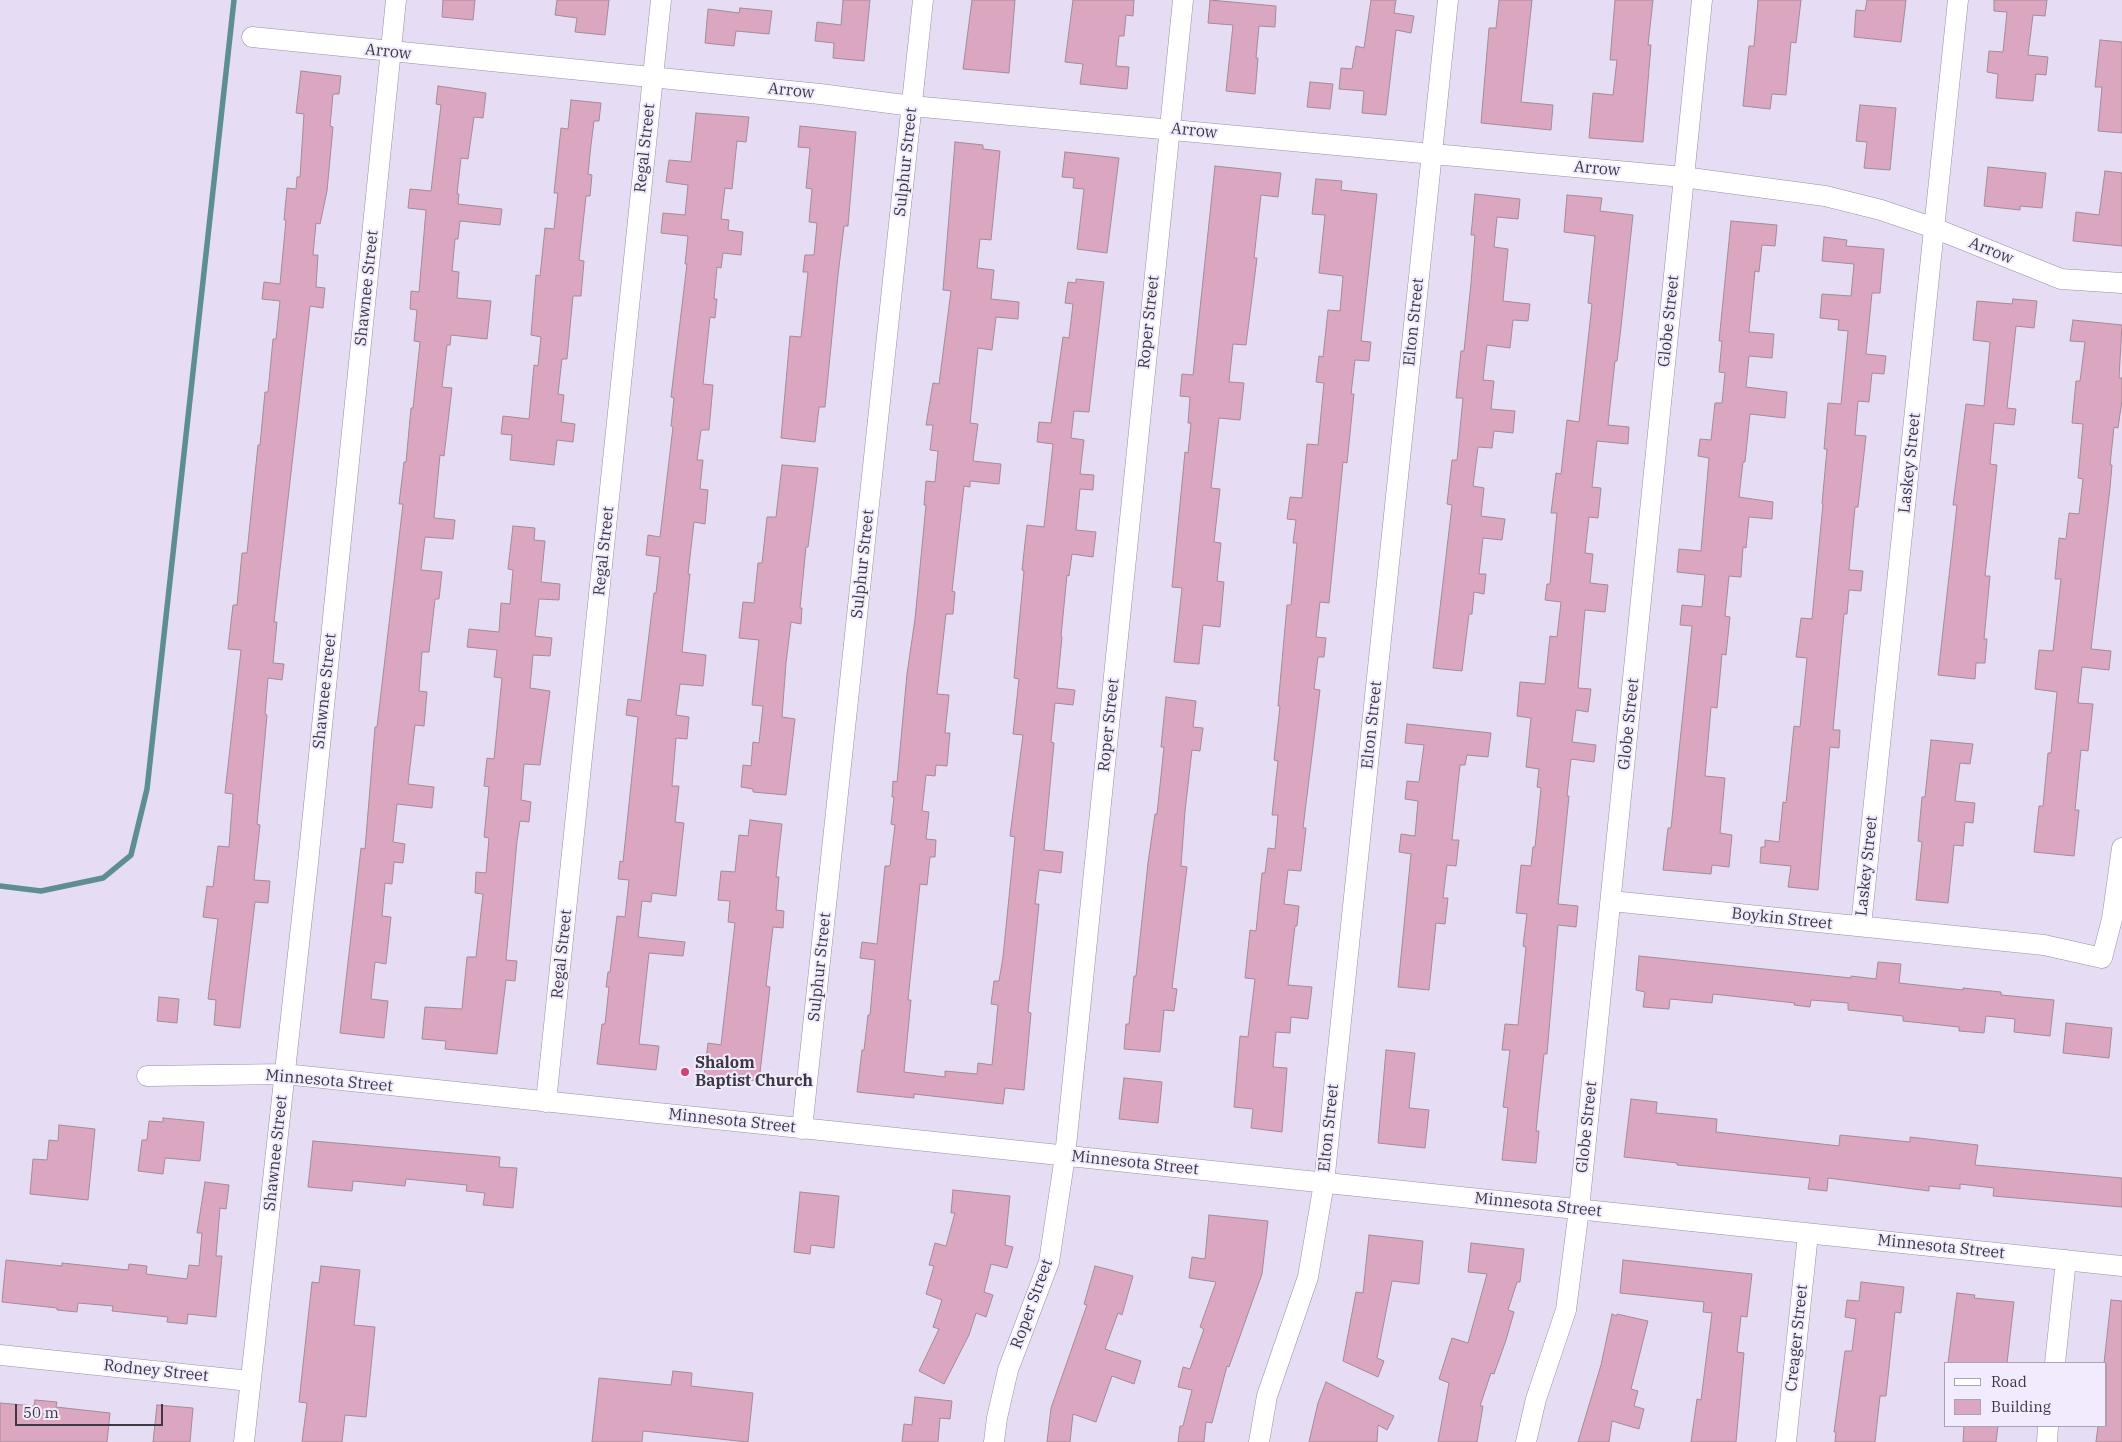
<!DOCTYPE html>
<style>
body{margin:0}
#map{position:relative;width:2122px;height:1442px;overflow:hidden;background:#e6ddf4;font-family:"IBM Plex Serif",serif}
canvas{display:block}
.legend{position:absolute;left:1944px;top:1362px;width:162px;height:65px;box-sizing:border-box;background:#f2ebfe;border:1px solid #a9a4b3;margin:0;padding:6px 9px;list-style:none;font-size:15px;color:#3c3942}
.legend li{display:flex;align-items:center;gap:10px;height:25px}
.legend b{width:25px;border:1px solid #a9a4b3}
.scale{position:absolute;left:15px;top:1404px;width:148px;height:22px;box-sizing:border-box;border:2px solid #3c3942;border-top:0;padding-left:6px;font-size:15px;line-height:18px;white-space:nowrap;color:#3c3942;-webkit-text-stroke:4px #f2ebfe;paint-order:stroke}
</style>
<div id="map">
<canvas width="2122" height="1442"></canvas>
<ul class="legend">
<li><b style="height:6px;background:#fff"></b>Road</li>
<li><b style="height:14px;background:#dba6bf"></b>Building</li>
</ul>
<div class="scale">50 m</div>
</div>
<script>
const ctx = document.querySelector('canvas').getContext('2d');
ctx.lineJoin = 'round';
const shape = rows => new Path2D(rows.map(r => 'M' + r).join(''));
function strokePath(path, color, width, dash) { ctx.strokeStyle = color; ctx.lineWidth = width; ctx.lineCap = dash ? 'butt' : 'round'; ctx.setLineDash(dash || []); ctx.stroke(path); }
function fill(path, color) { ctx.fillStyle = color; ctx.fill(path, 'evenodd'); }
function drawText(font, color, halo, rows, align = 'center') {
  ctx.font = font + ' "IBM Plex Serif",serif'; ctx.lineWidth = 4; ctx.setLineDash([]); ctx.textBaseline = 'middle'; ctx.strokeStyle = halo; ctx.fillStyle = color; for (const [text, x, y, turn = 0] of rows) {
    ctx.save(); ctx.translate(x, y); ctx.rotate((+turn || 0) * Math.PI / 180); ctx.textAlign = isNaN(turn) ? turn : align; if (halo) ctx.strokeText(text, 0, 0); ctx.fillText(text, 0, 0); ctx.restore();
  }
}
strokePath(shape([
 [0,886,41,891,103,878,131,855,147,789,234,0]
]), '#5e8d92', 5.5);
const building = shape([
 [443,0,475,0,473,20,442,17,443,0],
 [557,0,609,0,605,35,575,32,577,18,555,15,557,0],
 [843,0,870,0,864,61,833,58,834,43,815,41,817,22,841,25,843,0],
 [972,0,1015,0,1009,73,963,69,972,0],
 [1073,0,1134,0,1133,16,1126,15,1124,36,1119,36,1116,66,1129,67,1127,89,1080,84,1083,64,1065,62,1073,0],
 [1210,0,1276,6,1275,27,1259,26,1256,58,1258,58,1255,94,1226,91,1233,25,1208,23,1210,0],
 [1371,0,1396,0,1394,13,1414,16,1411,33,1396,30,1386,115,1362,113,1364,91,1339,89,1341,68,1352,69,1356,46,1364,48,1371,0],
 [1499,0,1532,0,1521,102,1553,105,1551,130,1481,123,1489,28,1496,28,1499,0],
 [1615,0,1653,0,1648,45,1651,45,1643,142,1589,138,1593,93,1613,95,1617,60,1610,60,1615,0],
 [1758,0,1801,0,1796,43,1791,42,1786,95,1772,94,1770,109,1743,106,1749,46,1754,46,1758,0],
 [1867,0,1906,0,1901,42,1854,37,1856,10,1865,11,1867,0],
 [1994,0,2047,0,2045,16,2033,15,2028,55,2048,57,2046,75,2036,74,2033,101,1996,98,1998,74,1987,72,1989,51,2003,52,2007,12,1994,11,1994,0],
 [740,8,772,11,769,34,736,31,734,46,705,43,708,9,739,13,740,8],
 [2100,40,2122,42,2122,133,2098,131,2102,87,2095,87,2100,40],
 [301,71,341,76,339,94,333,94,330,126,333,127,327,191,320,224,316,223,313,255,318,255,316,287,325,288,323,308,310,306,274,622,277,622,273,663,284,664,282,680,268,678,265,714,267,715,257,824,260,825,254,880,270,881,268,903,255,902,240,1028,214,1025,216,1000,208,999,218,919,203,917,207,886,213,887,218,846,229,847,233,794,225,793,241,650,228,649,233,605,237,605,242,553,247,553,258,445,260,445,265,392,268,392,273,339,276,339,280,301,262,299,264,282,280,284,286,220,284,220,287,188,296,189,297,177,300,177,304,114,296,113,301,71],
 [1310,82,1333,84,1330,109,1307,107,1310,82],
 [438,86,486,93,483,118,474,117,468,159,461,158,457,194,459,194,458,204,502,209,500,225,460,221,458,239,455,239,452,271,459,272,457,298,491,301,487,339,451,335,450,345,447,345,442,387,452,388,444,456,440,455,434,518,455,520,453,539,425,537,421,570,442,572,439,599,435,599,429,652,422,652,419,691,427,692,424,726,415,725,408,784,434,787,432,808,397,804,393,842,405,844,403,863,394,862,392,884,385,883,382,916,391,917,386,964,375,962,371,999,388,1001,384,1038,340,1033,361,848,365,849,375,727,377,727,403,504,399,504,404,462,406,462,411,408,413,408,420,342,414,341,417,310,410,309,411,291,419,292,426,210,408,208,410,189,431,191,441,105,436,104,438,86],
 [571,100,601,103,599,121,594,121,591,145,588,174,592,175,590,196,586,196,579,260,584,261,581,296,573,296,567,359,562,359,558,394,564,395,561,422,575,424,573,442,557,440,554,465,510,460,512,435,501,434,503,416,529,419,534,365,538,366,541,337,531,335,536,275,540,276,545,228,554,229,558,193,554,193,561,128,568,129,571,100],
 [1860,105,1896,108,1890,170,1864,168,1867,142,1856,141,1860,105],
 [696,113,749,117,746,142,737,141,732,189,725,188,721,219,729,220,728,230,743,232,741,255,723,253,721,268,717,267,714,299,717,299,715,318,710,317,703,384,713,385,709,430,701,430,697,460,703,460,700,489,708,490,705,524,694,522,688,574,690,574,682,652,706,655,703,686,680,684,676,715,689,717,687,739,676,738,672,786,679,786,675,822,684,823,676,896,652,893,651,902,642,901,638,937,685,942,683,956,649,953,639,1044,659,1046,656,1070,597,1064,602,1024,605,1024,609,987,606,987,608,972,610,972,617,916,625,917,629,880,618,879,620,861,623,862,638,717,626,715,628,699,641,701,654,593,656,593,660,557,646,555,648,535,660,537,673,427,671,426,674,398,671,397,687,264,685,264,688,236,661,233,663,213,685,215,688,185,666,182,669,160,691,162,696,113],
 [800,126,856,132,848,226,844,226,838,275,825,407,819,407,815,442,781,438,790,336,801,337,808,272,803,272,805,255,814,255,817,223,809,222,812,189,806,188,810,148,798,147,800,126],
 [955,142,983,145,983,149,1000,151,991,240,980,239,977,268,994,270,991,299,1019,302,1018,319,996,317,992,350,978,348,970,423,978,424,973,461,1001,464,999,484,970,481,970,487,964,486,952,591,955,592,953,614,946,614,937,694,949,695,945,733,950,733,947,766,936,765,935,776,926,775,922,811,929,812,926,839,936,840,935,857,930,857,927,885,920,884,908,1000,911,1000,904,1072,945,1077,945,1071,977,1074,978,1063,992,1065,998,1005,991,1004,994,981,999,981,1003,957,1015,837,1010,836,1023,735,1013,734,1019,679,1014,678,1024,571,1022,570,1027,525,1044,527,1053,444,1037,442,1039,422,1051,423,1063,337,1069,338,1073,304,1065,303,1068,282,1076,283,1076,279,1104,282,1089,412,1074,411,1071,438,1084,440,1080,474,1094,475,1093,490,1080,489,1076,530,1096,532,1093,557,1072,554,1069,576,1067,575,1061,636,1062,637,1057,688,1075,690,1073,705,1055,703,1051,742,1054,743,1044,850,1063,852,1061,873,1039,870,1035,904,1039,904,1028,1012,1031,1013,1024,1090,1005,1088,1003,1104,914,1094,914,1098,857,1092,862,1050,864,1050,868,1015,870,1015,875,960,860,958,862,942,877,944,885,866,890,866,895,825,891,824,894,797,892,797,893,781,897,782,907,674,915,619,926,505,924,505,926,481,935,482,938,451,930,450,933,425,926,425,933,383,939,384,951,291,943,290,955,142],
 [1065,152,1119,158,1107,253,1077,249,1084,189,1073,188,1074,178,1062,177,1065,152],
 [1215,166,1281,173,1278,197,1261,195,1254,258,1257,258,1246,345,1233,344,1229,382,1244,383,1240,420,1219,418,1211,488,1220,489,1214,542,1221,543,1217,581,1224,582,1220,627,1203,625,1199,664,1174,662,1182,588,1172,587,1185,452,1188,453,1191,423,1188,423,1190,397,1180,396,1182,374,1193,375,1215,166],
 [1988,167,2046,173,2042,208,2020,206,2020,210,1984,206,1988,167],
 [2105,171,2122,173,2122,246,2073,241,2076,212,2099,215,2105,171],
 [1316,179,1342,181,1341,190,1377,194,1361,341,1371,342,1369,361,1355,360,1351,394,1354,394,1347,463,1343,462,1329,603,1320,602,1316,637,1326,638,1324,657,1318,657,1314,689,1320,690,1303,828,1306,828,1301,871,1288,870,1284,904,1299,906,1297,926,1295,926,1288,985,1312,987,1308,1019,1291,1017,1290,1033,1276,1032,1273,1067,1287,1068,1282,1132,1251,1128,1253,1109,1234,1107,1240,1036,1248,1037,1255,979,1245,978,1250,930,1256,931,1262,873,1265,873,1268,848,1275,849,1278,815,1272,815,1278,761,1274,760,1280,706,1278,706,1287,605,1291,605,1297,543,1293,543,1296,520,1287,519,1290,497,1302,498,1307,444,1318,445,1324,383,1316,382,1319,356,1323,357,1328,310,1340,311,1343,276,1319,273,1325,215,1312,214,1316,179],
 [1475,194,1520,199,1518,219,1497,217,1494,247,1508,249,1503,301,1530,304,1528,321,1513,320,1510,348,1487,345,1483,380,1494,381,1491,409,1515,411,1513,433,1494,431,1492,448,1478,447,1473,486,1484,488,1481,516,1505,519,1502,540,1483,538,1479,574,1486,574,1484,594,1474,592,1472,614,1469,614,1462,671,1433,668,1452,505,1447,504,1452,460,1457,460,1463,398,1456,398,1461,351,1464,351,1471,283,1475,235,1471,235,1475,194],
 [1567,195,1602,198,1600,211,1633,215,1621,327,1617,361,1615,361,1608,425,1629,427,1628,444,1597,441,1592,487,1601,488,1598,518,1589,517,1585,553,1593,554,1590,583,1608,585,1605,612,1585,610,1578,688,1591,689,1588,712,1576,710,1572,742,1596,745,1594,762,1571,759,1567,796,1569,796,1558,904,1578,906,1576,927,1558,925,1547,1054,1544,1054,1536,1131,1539,1131,1536,1163,1502,1160,1508,1108,1503,1107,1510,1050,1502,1050,1505,1024,1518,1025,1526,947,1523,946,1527,914,1516,913,1521,865,1531,866,1533,847,1535,847,1541,788,1537,787,1539,769,1526,767,1531,718,1517,716,1520,682,1545,684,1550,636,1557,637,1561,602,1545,600,1547,584,1550,584,1557,513,1551,513,1556,473,1561,474,1567,420,1579,422,1592,304,1588,303,1595,236,1564,232,1567,195],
 [1731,221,1777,225,1775,246,1762,245,1759,272,1755,271,1749,332,1774,334,1772,358,1749,356,1746,387,1787,392,1785,418,1750,414,1745,462,1743,462,1739,497,1773,502,1772,519,1749,517,1746,548,1743,547,1741,577,1729,576,1725,616,1730,617,1726,655,1722,654,1717,708,1711,707,1705,776,1725,778,1720,833,1732,835,1729,867,1712,865,1711,874,1663,870,1668,828,1671,828,1692,626,1680,625,1682,605,1702,607,1705,575,1677,572,1679,549,1701,551,1709,458,1698,456,1700,439,1711,440,1715,403,1722,403,1725,373,1719,372,1722,341,1719,341,1731,221],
 [1824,237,1847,240,1846,246,1884,249,1880,293,1872,293,1866,354,1886,356,1884,374,1872,373,1869,402,1858,401,1855,435,1866,436,1858,507,1855,507,1849,570,1863,571,1861,591,1849,590,1847,614,1844,614,1833,730,1840,730,1839,748,1830,747,1818,890,1788,887,1791,866,1760,863,1761,847,1765,847,1765,840,1779,842,1783,802,1786,803,1794,726,1800,727,1807,658,1796,657,1801,618,1812,619,1823,504,1822,504,1827,449,1824,449,1828,403,1841,404,1848,331,1838,330,1839,320,1820,318,1822,294,1851,296,1854,264,1822,261,1824,237],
 [2013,299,2037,301,2034,328,2016,326,2007,408,2016,409,2014,425,1994,423,1990,464,1997,465,1985,576,1990,576,1984,639,1987,639,1985,663,1976,663,1975,679,1938,675,1957,505,1953,505,1966,404,1984,406,1990,342,1973,340,1977,301,2012,304,2013,299],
 [2073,320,2122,325,2119,378,2122,378,2122,400,2118,428,2114,427,2110,465,2112,465,2110,488,2091,649,2111,651,2109,670,2082,667,2078,703,2093,704,2088,751,2081,750,2075,810,2079,810,2074,856,2034,852,2039,806,2043,806,2048,753,2051,753,2057,692,2035,689,2039,650,2053,651,2061,579,2055,579,2059,538,2066,539,2069,513,2079,514,2083,479,2078,478,2083,424,2072,423,2076,381,2080,381,2085,342,2070,341,2073,320],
 [782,465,818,468,808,547,806,547,800,608,802,608,801,624,791,622,786,663,782,717,795,719,786,795,753,792,753,789,741,787,743,765,751,766,753,742,759,743,763,706,752,705,759,640,739,638,743,602,754,603,758,563,762,563,767,517,776,517,782,465],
 [513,526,535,528,534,540,545,541,541,582,560,584,559,600,539,599,535,636,552,638,550,656,533,655,530,688,550,691,540,765,524,764,521,800,531,802,529,822,520,821,517,841,506,960,517,961,515,981,506,980,497,1054,445,1049,446,1041,422,1039,425,1007,462,1009,467,957,476,957,483,894,475,893,476,872,486,873,489,838,484,837,489,787,484,786,487,758,494,759,502,678,494,677,497,650,467,647,469,629,499,632,501,603,510,604,513,570,508,569,513,526],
 [1166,697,1196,701,1193,727,1203,728,1200,751,1192,750,1185,811,1181,866,1187,867,1172,988,1177,989,1174,1011,1164,1010,1160,1052,1124,1049,1126,1024,1129,1024,1134,976,1136,976,1148,863,1155,814,1157,814,1164,747,1161,747,1166,697],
 [1407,724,1491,733,1488,757,1467,755,1465,765,1460,765,1452,840,1459,840,1456,866,1447,865,1443,898,1448,898,1445,924,1436,923,1429,990,1398,987,1411,854,1399,852,1401,834,1415,836,1418,801,1405,799,1407,781,1419,782,1424,745,1405,743,1407,724],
 [1931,740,1973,744,1970,764,1960,763,1955,801,1975,803,1973,823,1965,822,1963,846,1954,845,1948,903,1916,900,1922,842,1918,841,1922,797,1925,797,1931,740],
 [750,820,782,824,776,877,779,877,776,910,784,911,783,928,773,927,766,986,770,987,759,1081,724,1077,723,1087,703,1085,708,1043,721,1045,735,923,728,922,730,901,718,900,721,871,735,872,739,835,748,836,750,820],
 [1639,956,1851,978,1851,976,1876,979,1878,962,1901,964,1899,983,1963,990,1963,988,2001,992,2001,995,2054,1000,2050,1036,2014,1032,2015,1019,1986,1016,1984,1033,1959,1031,1959,1027,1903,1021,1903,1016,1848,1010,1848,1003,1811,1000,1810,1007,1794,1005,1795,1003,1713,994,1712,1003,1670,999,1669,1009,1643,1007,1645,992,1636,990,1639,956],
 [159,997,179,999,177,1023,157,1021,159,997],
 [2066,1023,2112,1028,2109,1058,2063,1053,2066,1023],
 [1386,1050,1415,1053,1409,1108,1429,1110,1425,1148,1378,1143,1386,1050],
 [1124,1078,1162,1082,1158,1123,1119,1119,1124,1078],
 [1631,1099,1657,1102,1656,1113,1717,1119,1716,1132,1839,1146,1840,1135,1910,1142,1910,1137,1978,1145,1975,1165,2122,1178,2122,1207,1993,1196,1994,1188,1960,1184,1960,1189,1929,1186,1929,1191,1828,1178,1827,1191,1808,1189,1810,1178,1677,1165,1677,1163,1624,1157,1631,1099],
 [163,1118,204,1122,200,1161,165,1158,163,1174,138,1171,142,1140,147,1140,149,1121,163,1122,163,1118],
 [59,1125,95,1129,88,1200,30,1194,33,1159,47,1160,49,1140,58,1141,59,1125],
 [313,1141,500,1157,499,1167,517,1168,513,1208,483,1205,485,1193,466,1191,467,1185,406,1179,405,1186,353,1181,352,1191,308,1187,313,1141],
 [205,1182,229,1185,226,1209,220,1208,216,1256,222,1256,216,1317,188,1314,187,1324,167,1322,168,1317,112,1311,113,1306,78,1303,77,1312,57,1310,57,1308,2,1302,6,1260,62,1266,62,1263,128,1270,129,1264,147,1266,146,1274,187,1279,189,1265,199,1266,202,1233,197,1233,205,1182],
 [953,1190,1010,1196,1005,1245,1013,1247,1007,1268,991,1264,984,1292,993,1295,986,1317,976,1313,969,1335,944,1384,919,1371,939,1329,933,1327,942,1300,926,1294,934,1266,929,1265,935,1243,946,1246,955,1213,951,1213,953,1190],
 [800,1192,839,1196,834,1248,811,1245,810,1254,794,1252,800,1192],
 [1209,1215,1268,1221,1262,1274,1229,1367,1227,1366,1212,1423,1206,1422,1204,1442,1178,1442,1180,1426,1183,1426,1192,1390,1178,1387,1183,1367,1190,1369,1204,1329,1200,1327,1216,1282,1189,1278,1192,1257,1205,1259,1209,1215],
 [1369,1235,1423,1241,1419,1284,1392,1281,1377,1358,1384,1361,1378,1377,1343,1361,1356,1292,1363,1293,1369,1235],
 [1471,1243,1524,1249,1520,1282,1517,1282,1508,1310,1514,1312,1506,1340,1494,1374,1491,1373,1480,1406,1483,1406,1477,1442,1438,1442,1449,1383,1439,1379,1452,1338,1468,1343,1487,1274,1468,1272,1471,1243],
 [1623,1260,1752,1274,1747,1317,1741,1316,1737,1352,1744,1353,1736,1442,1691,1442,1697,1399,1701,1400,1712,1313,1703,1312,1704,1302,1620,1293,1623,1260],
 [321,1266,360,1270,354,1325,375,1327,366,1417,345,1415,342,1442,302,1442,307,1403,299,1402,302,1374,312,1282,319,1283,321,1266],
 [1095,1266,1133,1276,1122,1315,1118,1313,1105,1349,1141,1361,1134,1384,1112,1376,1096,1422,1073,1414,1070,1442,1047,1442,1051,1408,1087,1305,1084,1304,1095,1266],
 [1861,1282,1904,1287,1901,1313,1895,1312,1886,1396,1880,1396,1875,1442,1835,1442,1836,1432,1834,1432,1845,1351,1852,1351,1856,1319,1845,1317,1847,1300,1859,1301,1861,1282],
 [1957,1293,1975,1295,1974,1298,2014,1302,2007,1363,1948,1363,1957,1293],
 [2111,1300,2122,1301,2122,1442,2096,1442,2098,1426,2106,1426,2106,1363,2104,1363,2111,1300],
 [1612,1314,1617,1316,1617,1314,1648,1321,1631,1389,1638,1391,1634,1406,1644,1409,1639,1429,1612,1421,1609,1442,1578,1442,1601,1365,1612,1314],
 [673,1371,692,1373,691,1386,753,1393,748,1442,643,1431,642,1442,592,1442,599,1378,671,1385,673,1371],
 [1326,1382,1394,1416,1387,1430,1378,1425,1377,1442,1309,1442,1318,1403,1326,1382],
 [915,1397,952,1401,950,1419,940,1418,938,1442,902,1442,904,1424,912,1425,915,1397],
 [35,1400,57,1402,56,1407,110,1413,107,1442,0,1442,0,1403,34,1406,35,1400],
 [157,1405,193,1408,190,1442,153,1442,157,1405],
 [1964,1426,1998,1426,1996,1442,1963,1442,1964,1426]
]);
fill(building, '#dba6bf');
strokePath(building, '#a38b96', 1);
const minor = shape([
 [252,37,820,94,912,106,1683,177,1825,196,1881,210,1934,228,2061,279,2122,283],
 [1611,901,2044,945,2102,958,2112,919,2122,848],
 [1861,926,1958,0],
 [147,1076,284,1074,2122,1266],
 [546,1102,661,0],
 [802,1129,923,0],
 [0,1355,250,1381],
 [2055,1363,2066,1260],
 [244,1442,308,863,396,0],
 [994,1442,997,1418,1008,1370,1049,1262,1065,1156,1183,0],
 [1259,1442,1267,1396,1308,1277,1324,1183,1448,0],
 [1526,1442,1536,1399,1566,1310,1579,1209,1702,0],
 [1786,1442,1808,1234],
 [2047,1442,2048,1426]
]);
strokePath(minor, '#968ea3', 21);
strokePath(minor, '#fff', 20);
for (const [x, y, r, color] of [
 [685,1072,5,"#ce4275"]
]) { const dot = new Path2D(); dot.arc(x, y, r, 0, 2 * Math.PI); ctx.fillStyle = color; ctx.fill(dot); strokePath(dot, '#f2ebfe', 2); }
drawText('16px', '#3c3942', '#f2ebfe', [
 ["Arrow",388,52,6],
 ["Arrow",791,91,6],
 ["Arrow",1194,131,6],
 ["Regal Street",645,148,-84],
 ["Sulphur Street",906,162,-84],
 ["Arrow",1597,169,5],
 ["Arrow",1991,251,22],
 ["Shawnee Street",367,288,-84],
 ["Globe Street",1669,321,-84],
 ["Roper Street",1149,322,-84],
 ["Elton Street",1414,322,-84],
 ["Laskey Street",1910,463,-84],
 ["Regal Street",604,551,-84],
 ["Sulphur Street",863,564,-84],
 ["Shawnee Street",325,691,-84],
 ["Globe Street",1629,724,-84],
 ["Roper Street",1109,725,-84],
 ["Elton Street",1372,725,-84],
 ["Laskey Street",1867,866,-84],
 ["Boykin Street",1782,919,6],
 ["Regal Street",562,954,-84],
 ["Sulphur Street",820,967,-84],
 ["Minnesota Street",329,1081,5],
 ["Minnesota Street",732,1121,6],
 ["Globe Street",1587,1127,-84],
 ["Elton Street",1329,1128,-84],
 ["Shawnee Street",276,1153,-84],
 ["Minnesota Street",1135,1163,6],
 ["Minnesota Street",1538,1205,6],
 ["Minnesota Street",1941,1247,6],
 ["Roper Street",1032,1304,-70],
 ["Creager Street",1797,1338,-84],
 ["Rodney Street",156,1371,6]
]);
drawText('bold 16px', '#3c3942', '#f2ebfe', [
 ["Shalom",695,1063],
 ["Baptist Church",695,1081]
], 'left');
</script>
